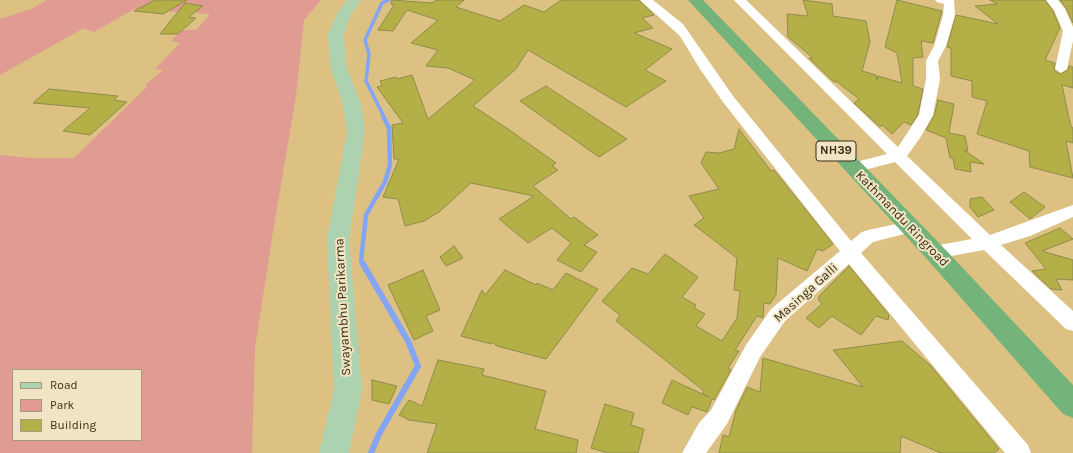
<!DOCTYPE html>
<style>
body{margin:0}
#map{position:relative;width:1073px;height:453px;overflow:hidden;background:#dcc183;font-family:Karla,sans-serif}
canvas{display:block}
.legend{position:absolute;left:12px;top:369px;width:130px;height:72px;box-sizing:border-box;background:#f1e4c5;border:1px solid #a79b7f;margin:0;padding:5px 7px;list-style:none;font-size:12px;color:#392e15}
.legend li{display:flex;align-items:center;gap:8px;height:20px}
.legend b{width:20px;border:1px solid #a79b7f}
</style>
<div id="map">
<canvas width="1073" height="453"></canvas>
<ul class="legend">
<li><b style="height:5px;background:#acd2af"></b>Road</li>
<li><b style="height:11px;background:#e09b93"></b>Park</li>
<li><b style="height:11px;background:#b4af46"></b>Building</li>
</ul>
</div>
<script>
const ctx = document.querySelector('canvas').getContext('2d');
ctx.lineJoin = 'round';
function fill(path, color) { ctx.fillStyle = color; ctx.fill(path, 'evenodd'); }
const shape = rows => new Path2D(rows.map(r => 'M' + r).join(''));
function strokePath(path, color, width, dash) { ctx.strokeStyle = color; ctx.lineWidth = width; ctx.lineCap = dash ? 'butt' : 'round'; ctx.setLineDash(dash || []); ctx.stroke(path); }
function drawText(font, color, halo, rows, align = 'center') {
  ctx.font = font + ' Karla,sans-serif'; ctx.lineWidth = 4; ctx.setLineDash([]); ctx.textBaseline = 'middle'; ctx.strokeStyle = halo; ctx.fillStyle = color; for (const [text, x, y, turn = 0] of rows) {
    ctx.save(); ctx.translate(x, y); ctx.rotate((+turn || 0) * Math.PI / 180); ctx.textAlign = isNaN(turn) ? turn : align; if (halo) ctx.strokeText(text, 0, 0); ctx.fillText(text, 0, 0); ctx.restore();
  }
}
fill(shape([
 [47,0,321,0,304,20,296,96,273,232,255,348,252,453,0,453,0,155,31,158,74,158,147,87,145,85,163,70,155,69,180,43,171,41,181,30,196,30,210,14,134,9,94,32,84,28,0,75,0,19,31,9],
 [13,370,141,370,141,440,13,440]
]), '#e09b93');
strokePath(shape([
 [384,117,366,81,369,54,365,40,382,3,389,0]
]), '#83a4f7', 3.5);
strokePath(shape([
 [364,265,361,261,366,215,385,182,390,165,389,128,383,116]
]), '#83a4f7', 4.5);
strokePath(shape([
 [363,264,408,341,418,366,379,434,371,453]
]), '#83a4f7', 6);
const building = shape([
 [155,0,187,0,163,14,134,11,155,0],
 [392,0,432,3,436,0,464,0,456,7,500,21,524,5,544,12,561,0,639,0,654,15,642,18,653,28,634,33,672,49,645,70,666,81,626,107,528,50,516,69,473,106,508,129,556,163,552,166,558,170,533,186,571,219,574,217,598,235,584,245,597,252,581,272,557,260,571,243,552,228,528,243,499,219,534,196,471,183,439,212,424,221,405,226,398,199,383,197,399,159,394,159,392,125,403,123,377,87,382,86,380,81,396,77,397,79,412,75,428,119,475,80,448,68,426,66,438,50,411,43,438,20,407,10,393,31,378,30,394,5,391,4,392,0],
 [803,0,832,4,833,16,866,21,870,42,862,71,876,75,877,80,878,76,902,83,897,53,885,47,897,0,942,11,933,43,921,41,923,57,913,58,913,86,923,89,918,114,911,125,904,122,892,134,882,125,880,127,854,103,859,99,836,81,834,82,809,58,813,58,788,37,787,14,808,16,803,0],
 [990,0,1045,0,1053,11,1060,28,1045,60,1055,63,1054,70,1060,74,1068,70,1069,66,1073,67,1073,88,1062,85,1070,123,1073,129,1073,143,1066,141,1073,178,1030,167,1029,151,977,134,987,101,972,97,972,81,951,76,951,48,947,47,956,15,998,24,975,6,997,4,990,0],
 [1060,0,1073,0,1073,23,1066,8,1060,0],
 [185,3,203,6,189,17,196,18,178,34,160,34,185,3],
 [546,86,627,139,599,157,520,101,546,86],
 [49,89,118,96,114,100,127,102,90,135,63,131,90,108,33,103,49,89],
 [938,100,954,104,949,133,965,136,968,151,964,150,984,164,970,162,971,172,955,169,953,158,950,158,946,138,926,130,934,116,938,100],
 [739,129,771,171,774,170,833,244,823,251,817,249,807,271,778,258,776,295,770,304,764,303,763,318,757,316,735,350,739,351,728,368,731,370,714,400,712,399,707,412,692,407,688,415,662,403,672,380,709,397,703,394,704,391,616,321,620,315,602,301,632,268,648,274,665,254,698,277,682,297,696,305,694,308,705,314,696,326,722,341,737,318,740,291,734,290,737,258,694,225,704,218,689,196,719,189,701,163,706,152,719,153,734,149,739,129],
 [1024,192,1045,207,1030,219,1010,202,1024,192],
 [982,197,994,210,978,217,970,207,970,199,982,197],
 [1060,228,1073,239,1042,251,1073,260,1073,280,1056,279,1062,290,1051,289,1032,271,1046,269,1025,243,1060,228],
 [454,246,463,258,446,266,440,257,454,246],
 [849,266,889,315,888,320,876,316,861,335,832,316,819,328,806,318,822,304,819,301,819,296,849,266],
 [423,270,440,310,426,316,433,331,414,340,388,285,423,270],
 [505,270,536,285,537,283,553,290,566,273,598,289,546,359,497,346,492,342,491,344,461,336,482,290,485,295,505,270],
 [902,341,931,366,999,449,994,453,941,453,901,436,900,453,719,453,723,435,729,437,736,410,747,387,760,392,763,358,863,387,833,350,902,341],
 [438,360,484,369,482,375,546,391,535,429,578,440,576,453,427,453,437,424,409,420,399,415,409,400,422,406,438,360],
 [372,380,397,386,389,404,372,400,372,380],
 [605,404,634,413,631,425,644,429,638,453,608,453,591,448,605,404]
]);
fill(building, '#b4af46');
strokePath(building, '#8f8c4c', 1);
fill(shape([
 [640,0,653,0,683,24,733,96,851,241,862,232,868,230,910,221,916,223,919,227,916,231,873,242,861,253,1028,445,1031,453,1005,453,849,264,785,321,760,357,727,424,706,453,682,453,699,423,711,410,746,345,771,309,840,251,723,102,700,69,680,36,640,0],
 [734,0,746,0,898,147,919,115,926,79,926,61,934,46,943,15,944,4,937,2,935,0,954,0,955,15,946,46,938,61,940,79,933,115,920,138,907,156,990,235,1073,205,1073,217,1030,236,1001,245,1073,311,1073,331,1066,329,984,250,934,259,928,257,925,252,928,247,972,239,895,162,853,173,848,172,845,168,848,164,887,154,734,0],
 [1046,0,1058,0,1065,9,1073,27,1073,41,1067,69,1061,73,1055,69,1063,31,1054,10,1046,0]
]), '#fff');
fill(shape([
 [347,0,361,0,350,16,344,34,346,66,361,104,365,132,349,239,362,390,349,453,319,453,334,390,327,239,347,132,343,104,330,66,328,34,336,16,347,0]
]), '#acd2af');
fill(shape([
 [688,0,703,0,942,246,1073,385,1073,418,1063,414,926,258,688,0]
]), '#74b47a');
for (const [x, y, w] of [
 [836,151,40]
]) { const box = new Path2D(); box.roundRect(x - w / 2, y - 10, w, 20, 3); ctx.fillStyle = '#f1e4c5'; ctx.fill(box); strokePath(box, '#392e15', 1); }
drawText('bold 12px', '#392e15', null, [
 ["NH39",836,151]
]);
drawText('13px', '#392e15', '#f1e4c5', [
 ["Kathmandu Ringroad",902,219,46],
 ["Masinga Galli",806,293,-42],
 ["Swayambhu Parikarma",343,307,-93]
]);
</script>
